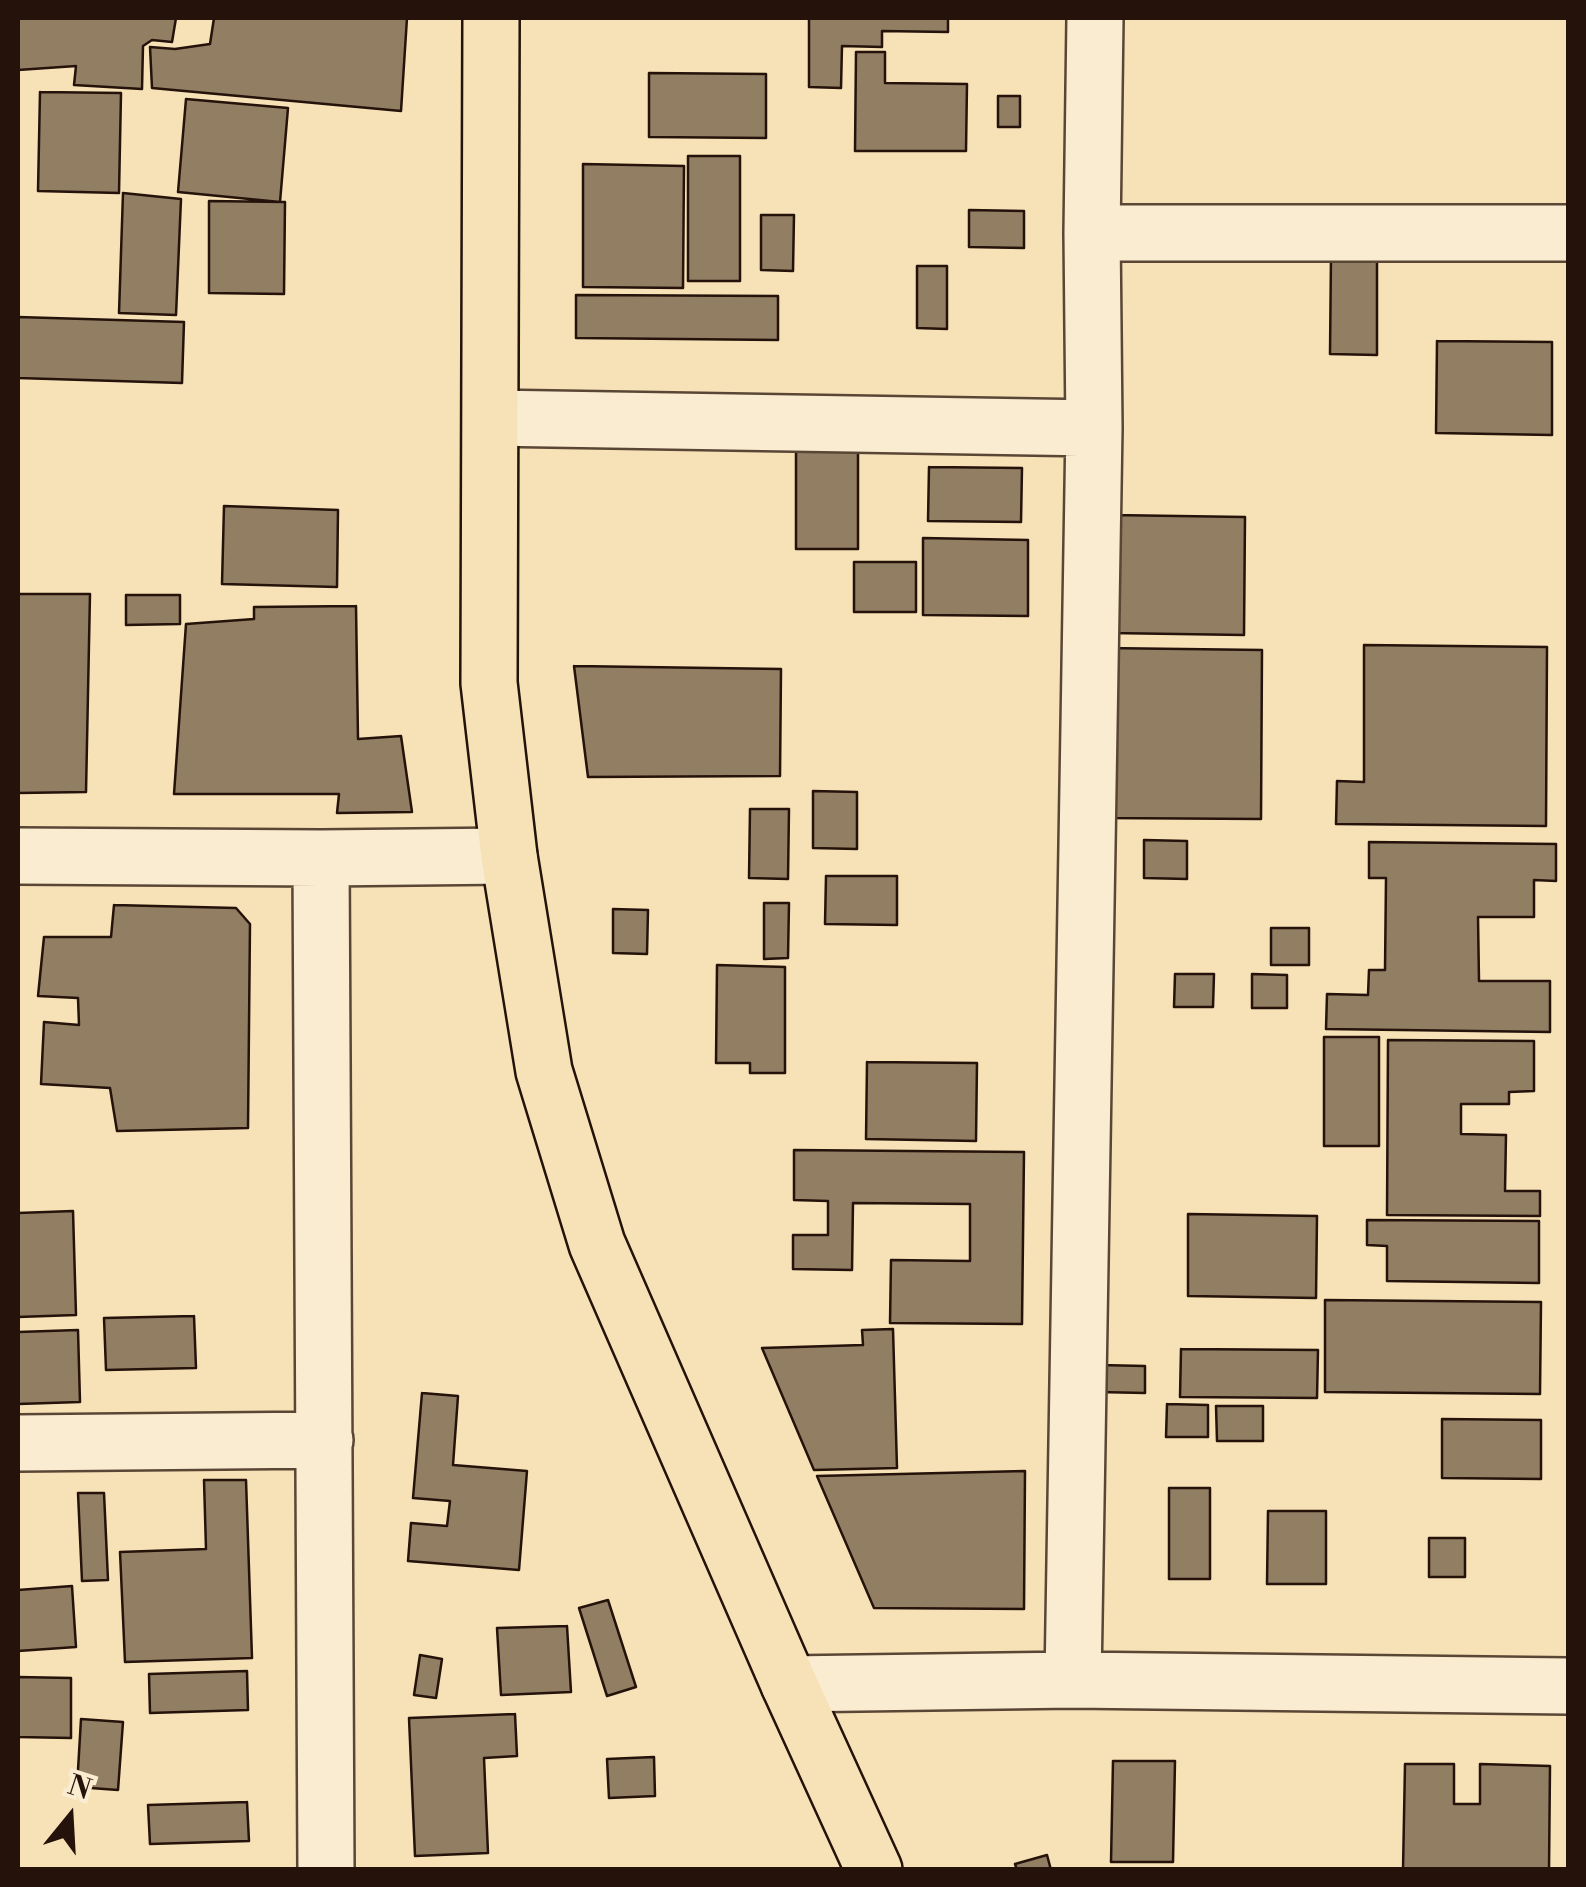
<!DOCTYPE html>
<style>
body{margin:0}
#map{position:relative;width:1586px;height:1887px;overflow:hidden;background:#f7e1b6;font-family:"Libre Bodoni",serif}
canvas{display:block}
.frame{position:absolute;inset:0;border:20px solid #25120a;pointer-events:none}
.north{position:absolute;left:20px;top:1767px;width:100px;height:100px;-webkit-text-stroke:8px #faecd0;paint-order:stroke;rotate:18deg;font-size:28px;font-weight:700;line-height:40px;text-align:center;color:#25120a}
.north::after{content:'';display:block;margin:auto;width:35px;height:45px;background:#25120a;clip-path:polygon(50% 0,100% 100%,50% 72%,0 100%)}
</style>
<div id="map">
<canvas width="1586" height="1887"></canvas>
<div class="frame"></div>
<div class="north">N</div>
</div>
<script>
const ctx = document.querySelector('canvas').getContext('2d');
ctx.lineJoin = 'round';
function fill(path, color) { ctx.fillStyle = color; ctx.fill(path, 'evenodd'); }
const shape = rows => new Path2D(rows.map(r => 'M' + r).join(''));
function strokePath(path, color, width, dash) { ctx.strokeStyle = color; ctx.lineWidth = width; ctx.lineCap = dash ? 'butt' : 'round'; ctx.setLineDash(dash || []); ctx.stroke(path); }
const building = shape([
 [18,18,176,18,172,42,152,40,143,46,142,89,74,85,76,66,18,70,18,18],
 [214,18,407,18,401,111,152,88,150,47,175,49,210,44,214,18],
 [809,18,948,18,948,32,882,31,882,47,842,46,841,88,809,87,809,18],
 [856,52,885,52,885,83,967,84,966,151,855,151,856,52],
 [649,73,766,74,766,138,649,137,649,73],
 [40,92,121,93,119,193,38,191,40,92],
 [998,96,1020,96,1020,127,998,127,998,96],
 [186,99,288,108,280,202,178,192,186,99],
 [688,156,740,156,740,281,688,281,688,156],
 [583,164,684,166,683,288,583,287,583,164],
 [123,193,181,199,176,315,119,313,123,193],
 [209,201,285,202,284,294,209,293,209,201],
 [969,210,1024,211,1024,248,969,247,969,210],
 [761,215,794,215,793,271,761,270,761,215],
 [1331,255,1377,255,1377,355,1330,354,1331,255],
 [917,266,947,266,947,329,917,328,917,266],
 [576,295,778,296,778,340,576,338,576,295],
 [18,317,184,322,182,383,18,378,18,317],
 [1437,341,1552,342,1552,435,1436,433,1437,341],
 [796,433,858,434,858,549,796,549,796,433],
 [929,467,1022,468,1021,522,928,521,929,467],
 [224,506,338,510,337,587,222,584,224,506],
 [1112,515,1245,517,1244,635,1110,633,1112,515],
 [923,538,1028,540,1028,616,923,615,923,538],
 [854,562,916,562,916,612,854,612,854,562],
 [18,594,90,594,86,792,18,793,18,594],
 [126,595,180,595,180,624,126,625,126,595],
 [356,606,358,739,401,736,412,812,337,813,339,794,174,794,186,624,254,619,254,607,356,606],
 [1364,645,1547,647,1546,826,1336,824,1337,781,1364,782,1364,645],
 [1104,648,1262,650,1261,819,1102,818,1104,648],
 [574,666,781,669,780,776,588,777,574,666],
 [813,791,857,792,857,849,813,848,813,791],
 [750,809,789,809,788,879,749,878,750,809],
 [1144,840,1187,841,1187,879,1144,878,1144,840],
 [1369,842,1556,844,1556,881,1534,880,1534,917,1478,917,1479,981,1550,981,1550,1032,1326,1029,1327,994,1368,995,1369,970,1385,970,1386,878,1369,878,1369,842],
 [826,876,897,876,897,925,825,924,826,876],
 [764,903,789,903,788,958,764,959,764,903],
 [114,905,236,908,250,924,248,1128,117,1131,110,1088,41,1084,44,1022,79,1025,78,998,38,996,44,937,111,937,114,905],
 [613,909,648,910,647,954,613,953,613,909],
 [1271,928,1309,928,1309,965,1271,965,1271,928],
 [717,965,785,967,785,1073,750,1073,750,1063,716,1063,717,965],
 [1175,974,1214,974,1213,1007,1174,1007,1175,974],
 [1252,974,1287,975,1287,1008,1252,1008,1252,974],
 [1324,1037,1379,1037,1379,1146,1324,1146,1324,1037],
 [1388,1040,1534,1041,1534,1091,1509,1092,1509,1104,1461,1104,1461,1134,1506,1135,1505,1191,1540,1191,1540,1216,1387,1215,1388,1040],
 [867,1062,977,1063,976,1141,866,1139,867,1062],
 [794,1150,1024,1152,1022,1324,890,1323,891,1260,970,1261,970,1204,853,1203,852,1270,793,1269,793,1235,828,1235,828,1201,794,1200,794,1150],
 [73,1211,76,1315,18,1317,18,1213,73,1211],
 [1188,1214,1317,1216,1316,1298,1188,1296,1188,1214],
 [1367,1220,1539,1221,1539,1283,1387,1281,1387,1246,1367,1245,1367,1220],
 [1325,1300,1541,1302,1540,1394,1325,1392,1325,1300],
 [194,1316,196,1368,106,1370,104,1318,194,1316],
 [893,1329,897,1468,814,1470,762,1348,863,1345,862,1330,893,1329],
 [78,1330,80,1402,18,1404,18,1332,78,1330],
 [1181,1349,1318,1350,1317,1398,1180,1397,1181,1349],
 [1099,1365,1145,1366,1145,1393,1098,1392,1099,1365],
 [422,1393,458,1396,453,1465,527,1471,519,1570,408,1561,411,1523,447,1526,450,1501,413,1498,422,1393],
 [1167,1404,1208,1405,1208,1437,1166,1437,1167,1404],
 [1216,1406,1263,1406,1263,1441,1217,1441,1216,1406],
 [1442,1419,1541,1420,1541,1479,1442,1478,1442,1419],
 [1025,1471,1024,1609,874,1608,817,1476,1025,1471],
 [204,1480,246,1480,252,1658,125,1662,120,1552,206,1549,204,1480],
 [1169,1488,1210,1488,1210,1579,1169,1579,1169,1488],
 [78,1493,104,1493,108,1580,82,1581,78,1493],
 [1268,1511,1326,1511,1326,1584,1267,1584,1268,1511],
 [1429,1538,1465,1538,1465,1577,1429,1577,1429,1538],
 [72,1586,76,1647,18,1651,18,1590,72,1586],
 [608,1600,636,1687,607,1696,579,1608,608,1600],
 [567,1626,571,1692,501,1695,497,1628,567,1626],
 [420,1655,442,1659,436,1698,414,1695,420,1655],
 [247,1671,248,1710,150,1713,149,1674,247,1671],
 [18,1677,71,1678,71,1738,18,1737,18,1677],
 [515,1714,517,1756,484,1758,488,1853,415,1856,409,1718,515,1714],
 [81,1719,123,1722,118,1790,77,1787,81,1719],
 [654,1757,655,1796,609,1798,607,1759,654,1757],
 [1113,1761,1175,1761,1173,1862,1111,1862,1113,1761],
 [1405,1764,1454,1764,1454,1804,1480,1804,1480,1764,1550,1766,1549,1870,1403,1870,1405,1764],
 [247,1802,249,1841,150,1844,148,1805,247,1802],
 [1047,1855,1051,1870,1017,1870,1015,1864,1047,1855]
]);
fill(building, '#927e63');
strokePath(building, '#25120a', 2.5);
const minor = shape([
 [1092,233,1568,233],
 [491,418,1094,428],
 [18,856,321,858,509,856],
 [321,858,326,1870],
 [18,1443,325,1440],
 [1073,1680,1094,428,1092,233,1095,18],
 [789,1684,1073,1680,1568,1686]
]);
const major = shape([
 [491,18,489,683,509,856,544,1071,597,1244,789,1684,874,1870]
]);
strokePath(minor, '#5a4635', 60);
strokePath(major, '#25120a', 60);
strokePath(minor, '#faecd0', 55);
strokePath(major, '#f7e1b6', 55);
</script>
